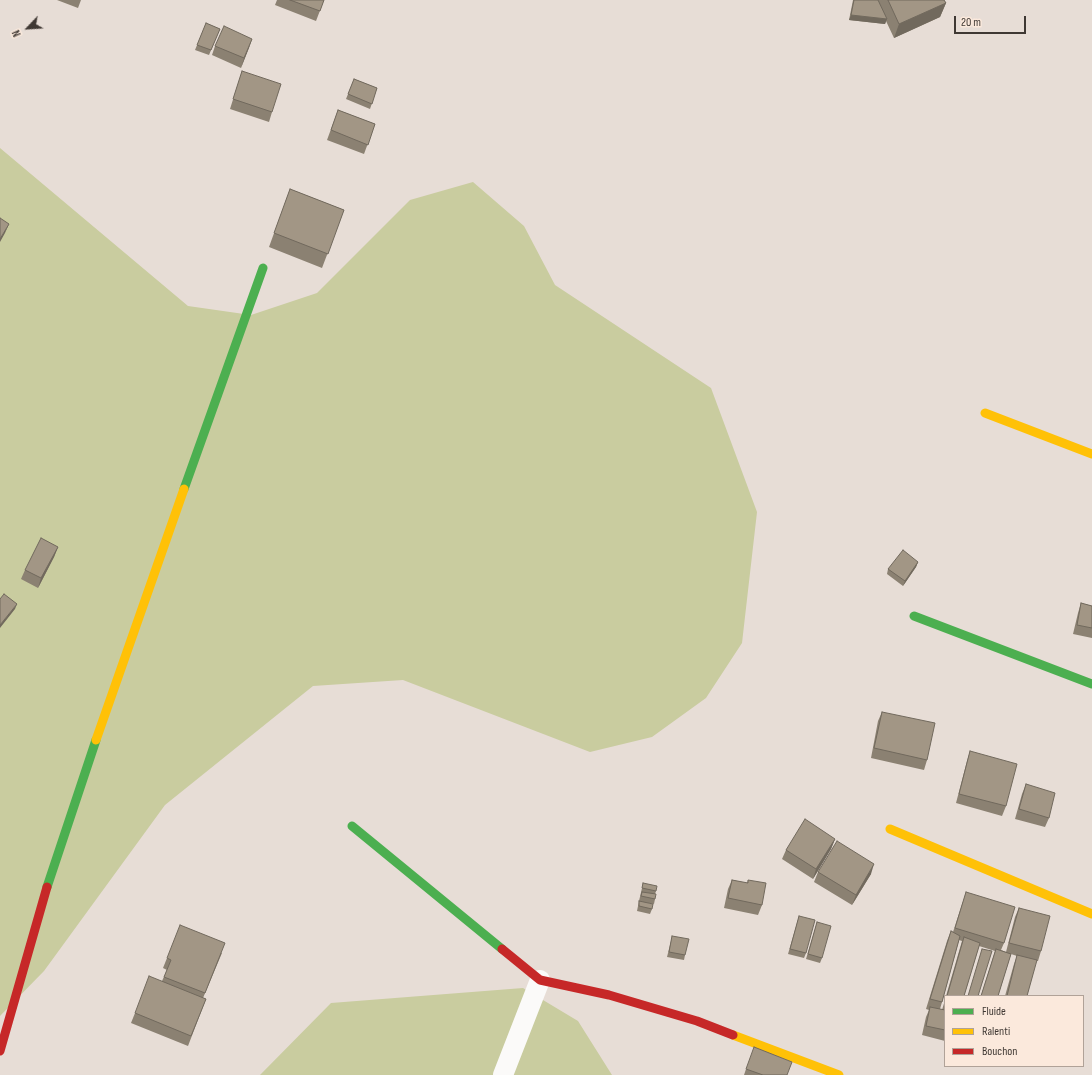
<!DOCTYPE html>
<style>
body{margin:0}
#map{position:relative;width:1092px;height:1075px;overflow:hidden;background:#e7ddd6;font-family:"Sofia Sans Condensed",sans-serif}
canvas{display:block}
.legend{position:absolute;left:944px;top:995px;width:140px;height:72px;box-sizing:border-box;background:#fbe9dc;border:1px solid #b0a298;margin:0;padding:5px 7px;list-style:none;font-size:12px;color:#3f3833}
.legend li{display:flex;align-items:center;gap:8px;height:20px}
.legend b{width:20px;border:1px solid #b0a298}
.north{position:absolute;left:8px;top:8px;width:40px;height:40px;-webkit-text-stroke:3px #fbe9dc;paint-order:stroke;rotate:245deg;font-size:11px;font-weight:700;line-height:16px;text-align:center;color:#3f3833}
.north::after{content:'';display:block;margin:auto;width:14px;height:18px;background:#3f3833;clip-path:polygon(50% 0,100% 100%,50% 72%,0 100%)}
.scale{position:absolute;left:954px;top:16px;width:72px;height:18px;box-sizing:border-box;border:2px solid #3f3833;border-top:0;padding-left:5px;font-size:12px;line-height:14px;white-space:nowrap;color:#3f3833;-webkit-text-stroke:3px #fbe9dc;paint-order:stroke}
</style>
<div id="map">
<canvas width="1092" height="1075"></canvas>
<ul class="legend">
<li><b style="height:5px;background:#4caf50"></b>Fluide</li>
<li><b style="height:5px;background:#ffc107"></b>Ralenti</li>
<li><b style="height:5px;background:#c62828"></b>Bouchon</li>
</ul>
<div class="north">N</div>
<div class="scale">20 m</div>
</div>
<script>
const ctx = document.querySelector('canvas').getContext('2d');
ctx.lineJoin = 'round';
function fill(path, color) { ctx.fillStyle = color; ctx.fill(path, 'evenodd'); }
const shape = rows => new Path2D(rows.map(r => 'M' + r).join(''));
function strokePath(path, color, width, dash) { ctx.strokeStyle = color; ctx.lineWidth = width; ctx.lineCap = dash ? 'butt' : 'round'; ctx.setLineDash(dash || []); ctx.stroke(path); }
fill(shape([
 [0,148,188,306,251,315,317,293,410,200,473,182,524,226,555,285,711,388,757,512,742,643,706,698,652,737,590,752,403,680,313,686,165,805,44,971,0,1016],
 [523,988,578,1021,612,1075,260,1075,331,1003]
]), '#c9cc9f');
strokePath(shape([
 [503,1075,540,980]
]), '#fbfaf9', 20);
strokePath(shape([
 [184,489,263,268],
 [914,616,1092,684],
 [352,826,502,949],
 [47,887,96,740]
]), '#4caf50', 9);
strokePath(shape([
 [985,413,1092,454],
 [96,740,184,489],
 [890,829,1092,914],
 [733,1035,839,1075]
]), '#ffc107', 9);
strokePath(shape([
 [502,949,540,980,609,995,697,1021,733,1035],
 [0,1051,47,887]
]), '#c62828', 9);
fill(shape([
 [57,0,81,0,78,8],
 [277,0,324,0,316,21,275,5],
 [853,0,944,0,946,3,940,17,894,38,886,21,885,24,849,20],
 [206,23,220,29,209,55,195,50],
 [252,39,241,68,212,55,215,46],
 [242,71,272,112,269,122,230,109],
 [354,79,377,88,370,109,346,99],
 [338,110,375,124,364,154,327,140],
 [290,189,344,210,322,268,269,247],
 [58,547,54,557,38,588,21,579,25,570],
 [918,562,916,567,903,586,887,574,888,569],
 [1081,603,1092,606,1092,638,1073,634,1078,613],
 [882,712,927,760,924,770,871,758,878,721],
 [970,751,1006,806,1002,816,956,803,967,761],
 [1026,784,1049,818,1045,827,1015,819,1022,794],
 [835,839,831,849,813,879,782,859,786,850],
 [818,872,871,874,852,905,814,882],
 [732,880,747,883,748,880,762,905,758,915,724,908,728,889],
 [643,883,656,891,655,894,655,899,654,904,646,903,652,909,650,914,637,911,639,901,642,888],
 [966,892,1004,943,1001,950,1006,952,1015,917,1019,908,1041,951,1038,961,1036,961,1027,996,1005,996,1014,964,1017,956,1011,954,998,996,981,996,995,951,979,946,964,996,946,996,962,941,959,940,942,1002,940,1009,942,1010,945,1000,945,1041,922,1035,926,1017,929,1010,926,1009,947,941,951,931,953,932],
 [799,916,806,953,804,958,788,954],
 [817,922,822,958,820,963,806,959],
 [672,936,685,955,684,960,667,957,671,941],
 [222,953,203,998,206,999,188,1046,131,1023,135,1013,162,981,167,970,163,968,167,958],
 [746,1069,787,1075,744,1075]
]), '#8b8172');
fill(shape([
 [946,3,940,17,894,38,899,24],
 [851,15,887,19,885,24,849,20],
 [252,39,249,48,241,68,244,58],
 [9,224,5,233,0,242,0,239],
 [58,547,54,557,38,588,41,578],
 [918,562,916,567,903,586,905,581],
 [17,604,15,609,0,628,0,625],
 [835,839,831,849,813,879,816,869],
 [874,864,871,874,852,905,856,895]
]), '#71695d');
const building = shape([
 [290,0,324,0,320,11,290,0],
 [854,0,878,0,887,19,851,15,854,0],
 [888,0,944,0,946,3,899,24,888,0],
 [206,23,220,29,211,50,197,45,206,23],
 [224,26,252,39,244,58,215,46,224,26],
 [242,71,281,84,272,112,233,99,242,71],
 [354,79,377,88,372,104,348,94,354,79],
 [338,110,375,124,368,145,331,130,338,110],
 [290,189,344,210,328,254,274,233,290,189],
 [0,218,9,224,0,239,0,218],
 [41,538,58,547,41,578,25,570,41,538],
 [903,550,918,562,905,581,888,569,903,550],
 [4,594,17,604,0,625,0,599,4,594],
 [1081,603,1092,606,1092,628,1077,625,1081,603],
 [882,712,935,723,927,760,874,748,882,712],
 [970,751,1017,764,1006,806,959,794,970,751],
 [1026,784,1055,793,1049,818,1019,809,1026,784],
 [805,819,835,839,816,869,786,850,805,819],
 [837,841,874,864,856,895,818,872,837,841],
 [732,880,748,883,748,880,766,883,762,905,728,898,732,880],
 [643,883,657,886,656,891,642,888,643,883],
 [642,892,656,894,655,899,641,896,642,892],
 [966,892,1015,907,1004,943,955,928,966,892],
 [639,901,653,904,652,909,639,906,639,901],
 [1019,908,1050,916,1041,951,1009,943,1019,908],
 [799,916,815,920,806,953,790,949,799,916],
 [817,922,831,926,822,958,808,954,817,922],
 [180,925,225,943,205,993,164,977,171,960,167,958,180,925],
 [951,931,960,936,942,1002,930,999,951,931],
 [672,936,689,939,685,955,669,952,672,936],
 [964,937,980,943,964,996,947,996,964,937],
 [982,949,992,951,978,996,968,996,982,949],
 [996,949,1011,954,998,996,981,996,996,949],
 [1017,955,1037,960,1027,996,1007,996,1017,955],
 [149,976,206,999,191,1036,135,1013,149,976],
 [930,1007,945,1010,945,1030,926,1026,930,1007],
 [754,1047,792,1062,787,1075,763,1075,746,1069,754,1047]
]);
fill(building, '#a29685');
strokePath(building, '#71695d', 1);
</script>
